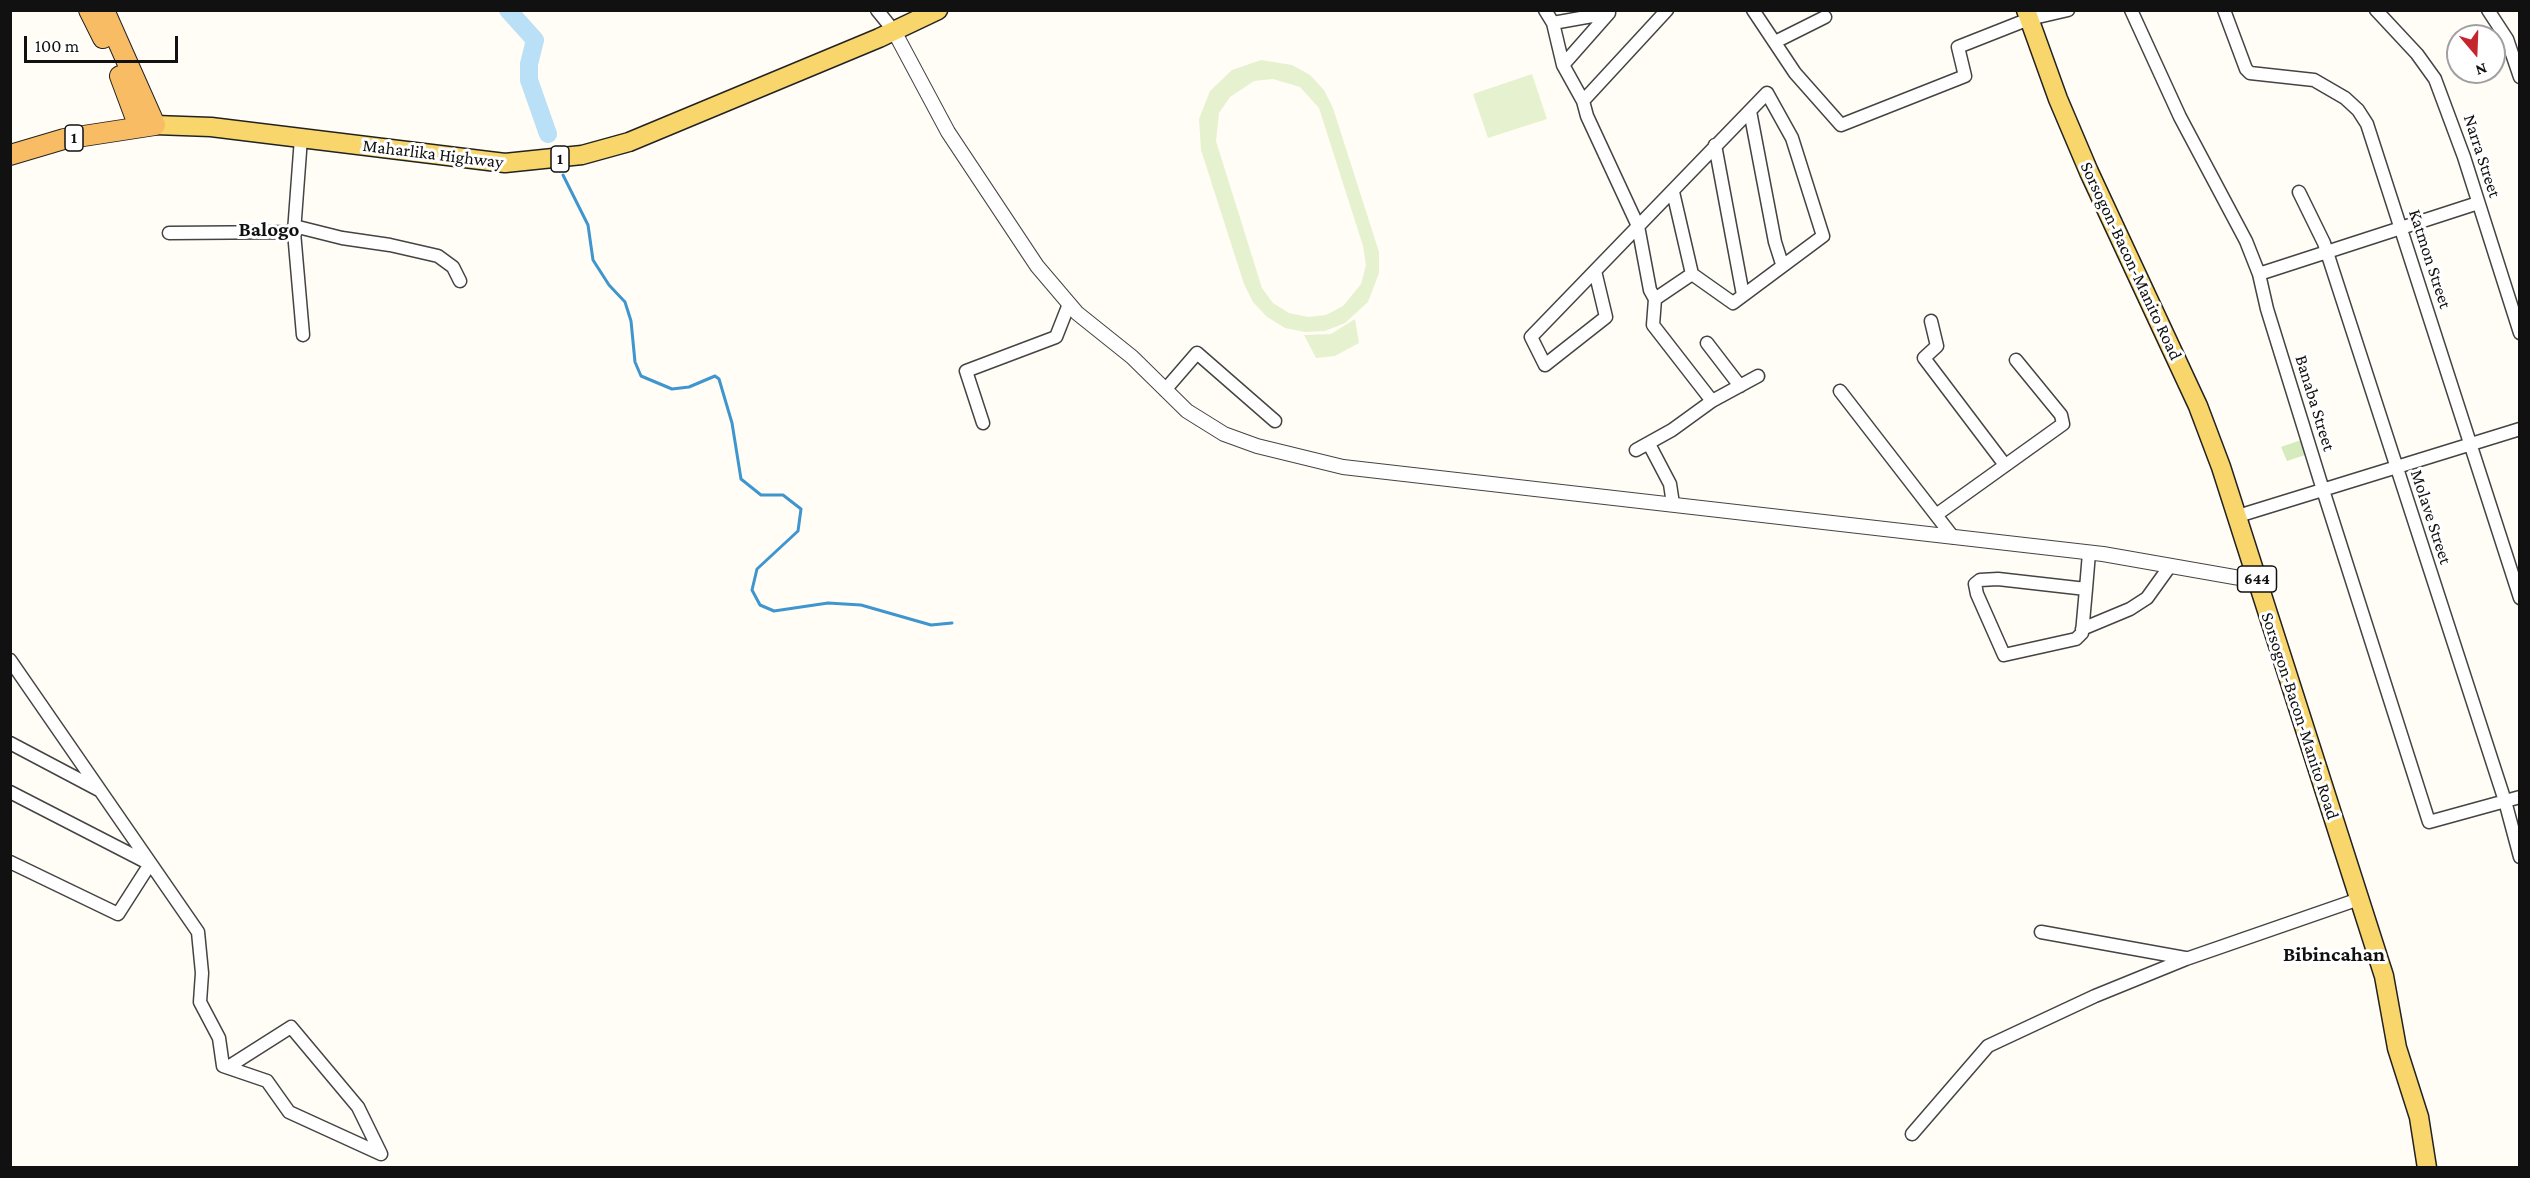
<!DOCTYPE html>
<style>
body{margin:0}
#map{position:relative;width:2530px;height:1178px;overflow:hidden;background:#fffdf5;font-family:"Crimson Pro",serif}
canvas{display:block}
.frame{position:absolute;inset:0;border:12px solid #111;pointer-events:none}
.north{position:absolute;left:2446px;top:24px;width:60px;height:60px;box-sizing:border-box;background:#fff;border:2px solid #a0a0a0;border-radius:50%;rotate:161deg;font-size:16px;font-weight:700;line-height:24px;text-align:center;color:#111}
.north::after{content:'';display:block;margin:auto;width:21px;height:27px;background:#c4262e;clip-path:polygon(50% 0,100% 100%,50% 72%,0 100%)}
.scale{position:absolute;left:24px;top:36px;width:154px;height:27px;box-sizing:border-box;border:3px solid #111;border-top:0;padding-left:8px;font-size:18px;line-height:21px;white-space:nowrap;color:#111;-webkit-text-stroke:4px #fff;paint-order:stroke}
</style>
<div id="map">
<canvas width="2530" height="1178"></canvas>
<div class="frame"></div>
<div class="north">N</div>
<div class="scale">100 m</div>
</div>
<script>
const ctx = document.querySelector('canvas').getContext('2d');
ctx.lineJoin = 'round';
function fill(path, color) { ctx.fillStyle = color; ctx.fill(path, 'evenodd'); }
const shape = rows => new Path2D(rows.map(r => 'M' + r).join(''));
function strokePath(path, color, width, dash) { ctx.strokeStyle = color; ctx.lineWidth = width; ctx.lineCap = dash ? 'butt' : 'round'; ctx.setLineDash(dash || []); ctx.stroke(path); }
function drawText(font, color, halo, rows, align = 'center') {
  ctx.font = font + ' "Crimson Pro",serif'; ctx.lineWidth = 6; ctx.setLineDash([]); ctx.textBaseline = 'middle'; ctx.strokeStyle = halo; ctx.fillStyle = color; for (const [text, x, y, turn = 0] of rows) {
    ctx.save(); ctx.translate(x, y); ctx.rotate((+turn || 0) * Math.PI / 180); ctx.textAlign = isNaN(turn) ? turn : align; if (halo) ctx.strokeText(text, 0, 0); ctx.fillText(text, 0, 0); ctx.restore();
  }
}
fill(shape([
 [2301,440,2305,455,2287,461,2281,447]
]), '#d5ebbd');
fill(shape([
 [1261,60,1292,65,1310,75,1324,90,1333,108,1379,252,1379,273,1368,302,1345,323,1325,331,1305,332,1285,328,1267,317,1253,302,1244,284,1201,150,1199,119,1210,91,1232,70],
 [1273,79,1300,87,1319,108,1363,246,1366,265,1361,284,1343,306,1326,315,1308,317,1289,313,1273,303,1262,288,1216,141,1219,113,1230,97,1254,81],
 [1532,74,1547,119,1488,138,1473,94],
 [1355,319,1359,343,1335,356,1316,358,1304,335,1331,334]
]), '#e6f2cf');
strokePath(shape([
 [563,175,588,225,593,260,609,285,625,302,631,321,635,362,641,376,672,389,689,387,715,376,719,379,732,423,741,479,761,495,783,495,801,509,798,531,757,569,752,590,760,605,774,611,828,603,861,605,931,625,952,623]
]), '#3f96cf', 3);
strokePath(shape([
 [508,10,535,40,529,64,529,80,548,134]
]), '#b9e0f7', 18);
const minor = shape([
 [877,10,894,31],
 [1545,10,1553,23,1563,65,1583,101,1587,116,1638,226,1650,290,1655,299,1653,325,1712,401],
 [1753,10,1795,73,1841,125,1965,76,1958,47,2029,19,2068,10],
 [2131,10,2180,117,2246,241,2259,274,2267,309,2323,490,2429,822,2520,797],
 [2224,10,2246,69,2250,73,2314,80,2345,98,2358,110,2367,124,2520,598],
 [2376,10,2417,54,2435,79,2464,157,2520,333],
 [2488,10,2507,39,2520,77],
 [1553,23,1609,13],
 [1775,42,1825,17],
 [1563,65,1608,14],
 [1583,101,1667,10],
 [1750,111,1775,242,1782,264],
 [301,138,294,232,303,335],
 [1715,145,1743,295],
 [1673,192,1692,274],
 [2299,192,2324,243,2505,801,2520,857],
 [294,226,342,238,390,245,438,256,453,267,460,281],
 [169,233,294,232],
 [1595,271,1606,317,1545,365,1531,337,1767,93,1792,138,1823,236,1733,303,1692,274,1655,299],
 [2259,274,2478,203],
 [1931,321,1937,346,1924,358,2005,465],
 [1707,343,1740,386],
 [1165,390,1197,353,1275,421],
 [1840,391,1953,537],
 [983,423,966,371,1056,337,1069,304],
 [1649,444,1670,484,1673,504],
 [1636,450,1672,430,1712,401,1758,376],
 [1936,515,2063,424,2061,415,2016,360],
 [2238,516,2520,429],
 [2086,589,1998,579,1980,580,1975,584,1977,594,2004,655,2076,639,2082,633,2086,589,2089,553],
 [2082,629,2130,609,2147,598,2170,566],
 [10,660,198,932,202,973,200,1002,219,1038,223,1066,267,1081,289,1112,381,1154],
 [10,743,99,790],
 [10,792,150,864,118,914,10,862],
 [2041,932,2185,958],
 [228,1067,291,1027,358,1107,381,1154],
 [1912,1134,1988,1046,2095,996,2186,959,2359,899]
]);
const tertiary = shape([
 [894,31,948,132,1037,266,1077,313,1132,357,1187,411,1224,434,1257,446,1343,467,2103,554,2257,581]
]);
const primary = shape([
 [2026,10,2058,99,2089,172,2198,406,2221,467,2384,976,2397,1048,2419,1117,2427,1168],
 [155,125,211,127,505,163,582,155,629,142,879,38,938,10]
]);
const trunk = shape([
 [89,10,103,38],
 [120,76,139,127],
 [10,155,64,139,155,125,104,10]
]);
strokePath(minor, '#444', 15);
strokePath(tertiary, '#444', 16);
strokePath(primary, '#222', 21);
strokePath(trunk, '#222', 22);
strokePath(minor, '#fff', 12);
strokePath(tertiary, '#fff', 14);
strokePath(primary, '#f9d66b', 18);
strokePath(trunk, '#f7bc64', 20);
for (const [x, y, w] of [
 [74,138,18],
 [560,159,18],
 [2257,579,39]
]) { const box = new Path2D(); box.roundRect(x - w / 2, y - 13, w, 26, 4.5); ctx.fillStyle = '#fff'; ctx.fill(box); strokePath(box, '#111', 1.5); }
drawText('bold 16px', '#111', null, [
 ["1",74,138],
 ["1",560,159],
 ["644",2257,579]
]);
drawText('18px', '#111', '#fff', [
 ["Maharlika Highway",433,154,7],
 ["Narra Street",2482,156,72],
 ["Katmon Street",2430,259,72],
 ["Sorsogon-Bacon-Manito Road",2131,261,65],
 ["Banaba Street",2315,403,73],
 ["Molave Street",2431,517,72],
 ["Sorsogon-Bacon-Manito Road",2300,716,72]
]);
drawText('bold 21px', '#111', '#fff', [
 ["Balogo",269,230],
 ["Bibincahan",2334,955]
]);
</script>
